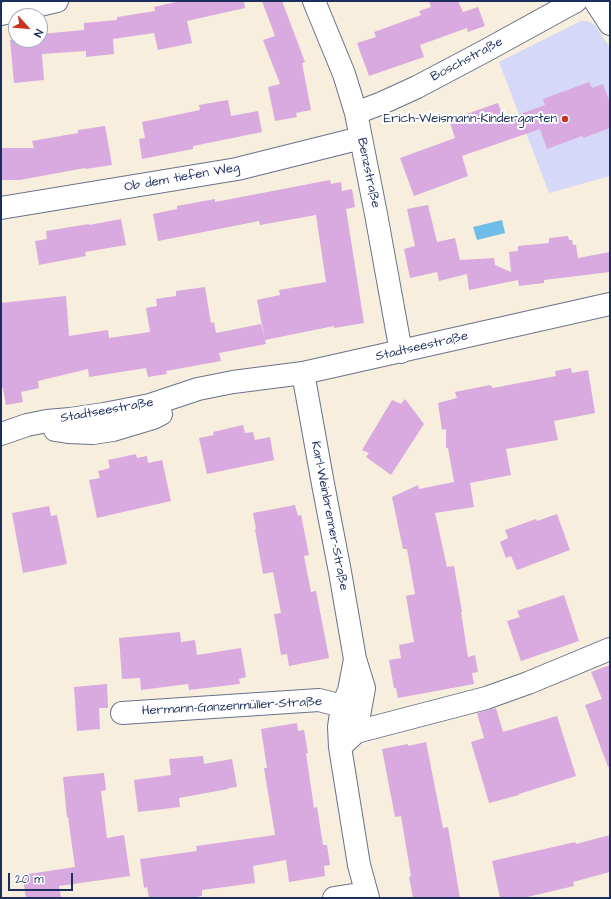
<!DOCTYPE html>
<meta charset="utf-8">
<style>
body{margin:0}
#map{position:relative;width:611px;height:899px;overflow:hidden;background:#f7eedd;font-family:"Architects Daughter",sans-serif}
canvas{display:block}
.frame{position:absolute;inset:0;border:2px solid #1b2f5e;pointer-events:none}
.north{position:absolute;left:8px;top:8px;width:40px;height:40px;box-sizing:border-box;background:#fff;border:1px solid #a4acbf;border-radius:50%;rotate:117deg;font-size:11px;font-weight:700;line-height:16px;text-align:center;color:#1b2f5e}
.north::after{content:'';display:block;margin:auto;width:14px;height:18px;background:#c8321e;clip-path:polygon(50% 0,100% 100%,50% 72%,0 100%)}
.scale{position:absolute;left:8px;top:873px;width:65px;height:18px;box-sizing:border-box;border:2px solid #1b2f5e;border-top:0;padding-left:5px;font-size:12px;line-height:14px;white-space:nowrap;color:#1b2f5e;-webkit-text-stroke:3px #fff;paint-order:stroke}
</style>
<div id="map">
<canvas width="611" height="899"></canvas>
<div class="frame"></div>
<div class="north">N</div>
<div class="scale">20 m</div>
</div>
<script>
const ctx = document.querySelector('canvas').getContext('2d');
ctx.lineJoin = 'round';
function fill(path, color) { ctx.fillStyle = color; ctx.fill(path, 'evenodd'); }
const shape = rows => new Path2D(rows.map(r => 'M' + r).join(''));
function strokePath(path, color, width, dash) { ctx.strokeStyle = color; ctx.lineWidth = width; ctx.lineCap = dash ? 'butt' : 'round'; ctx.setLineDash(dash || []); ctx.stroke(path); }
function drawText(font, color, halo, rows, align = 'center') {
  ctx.font = font + ' "Architects Daughter",sans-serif'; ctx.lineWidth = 4; ctx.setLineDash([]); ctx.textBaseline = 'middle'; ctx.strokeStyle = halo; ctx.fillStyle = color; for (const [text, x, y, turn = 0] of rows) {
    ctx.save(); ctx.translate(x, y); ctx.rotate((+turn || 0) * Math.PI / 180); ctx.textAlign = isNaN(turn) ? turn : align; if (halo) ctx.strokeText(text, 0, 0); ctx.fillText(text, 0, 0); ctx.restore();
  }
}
fill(shape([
 [581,21,588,21,596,26,610,48,610,176,549,193,499,62]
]), '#d6d8f8');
fill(shape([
 [502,220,505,233,477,240,473,227]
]), '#6ebde8');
fill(shape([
 [180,1,244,1,245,8,187,21,192,43,158,50,154,33,113,39,114,54,86,57,86,51,42,54,44,80,14,83,10,40,40,40,40,34,84,30,84,23,117,20,117,17,155,11,154,7],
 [262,1,282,1,305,62,302,63,311,110,296,113,297,117,275,121,268,87,280,84,263,40,275,36],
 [429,1,458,1,463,12,478,7,485,26,468,32,467,28,420,45,424,57,369,76,357,43,376,37,374,32,421,15,419,11,431,7],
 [589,82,592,88,603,84,610,103,610,128,583,138,582,136,547,149,540,129,462,156,468,176,414,196,400,158,455,138,449,120,498,103,504,120,545,105,543,99],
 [228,100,231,116,258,111,262,132,193,146,193,149,142,159,139,139,145,138,142,122,200,110,199,105],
 [105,126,112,165,85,169,85,168,20,180,1,180,1,148,34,148,32,141,78,133,78,130],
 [330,180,331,184,341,182,342,191,352,189,355,207,346,209,364,323,334,328,334,326,265,340,257,300,280,295,279,290,326,282,316,215,260,225,259,221,158,241,153,214,177,209,177,206,215,199,215,202],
 [428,205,437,242,455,238,460,260,494,258,495,265,511,272,509,252,518,251,518,246,549,243,549,238,568,236,569,240,572,240,573,245,576,245,578,258,610,252,610,272,544,280,544,283,519,286,518,280,469,290,467,274,439,281,437,272,410,278,404,249,415,246,407,209],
 [121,219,126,245,85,252,86,256,39,265,35,241,47,239,46,231,89,224,89,225],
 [205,287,211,323,214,322,216,333,261,324,266,344,219,353,221,361,166,371,167,374,148,377,146,368,89,377,88,369,38,381,39,388,21,392,23,402,6,405,3,388,1,388,1,303,66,296,69,336,108,330,109,338,150,332,146,308,157,306,156,299,176,296,176,291],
 [571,368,572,373,588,370,595,413,554,421,558,440,506,449,511,475,470,483,474,507,435,513,447,567,454,566,462,612,461,612,468,657,475,655,478,672,472,673,474,684,398,698,396,688,394,688,389,660,401,658,399,645,414,642,406,596,415,594,407,549,403,549,392,497,418,485,419,489,454,482,448,448,446,448,446,429,442,430,438,403,457,398,455,392,490,385,493,388,556,376,555,371],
 [405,399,424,424,391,475,366,457,369,453,362,450,392,400,401,404],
 [243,425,245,433,253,432,255,440,270,437,274,460,207,474,199,438,214,435,213,432],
 [136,454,137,458,147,456,148,463,162,460,171,501,97,518,89,480,100,478,98,471,110,468,108,460],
 [295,505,298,516,301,515,309,555,304,556,311,592,316,591,329,658,289,666,287,654,281,655,274,614,281,613,273,572,263,574,255,529,256,529,253,513],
 [49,506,51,516,57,515,67,564,23,573,12,513],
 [557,514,570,550,517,570,511,556,506,558,500,542,508,538,505,530,536,519,537,521],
 [564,595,579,641,521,661,507,621,520,617,517,611],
 [180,632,181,642,195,640,197,655,241,648,246,677,239,679,240,684,189,690,188,684,141,690,140,678,122,679,119,638],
 [610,665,610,767,608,767,585,705,602,699,591,672],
 [107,684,108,708,99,708,100,729,77,731,74,687],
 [496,708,503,732,557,716,576,776,519,794,519,795,489,803,471,742,484,738,477,713],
 [297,723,298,731,304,730,308,753,306,753,314,808,317,807,323,845,327,845,330,865,324,866,325,876,289,882,286,860,253,866,255,883,202,890,202,896,191,898,149,898,147,887,144,888,140,859,197,851,196,846,275,835,264,768,267,768,261,729],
 [426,742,443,828,448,827,460,898,413,898,409,877,411,876,401,816,395,817,382,749,408,744,408,746],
 [203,756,204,764,232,759,237,787,228,788,228,789,179,798,180,807,138,812,134,780,171,775,169,759],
 [104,773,106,790,101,791,107,838,124,835,130,876,59,886,61,898,26,898,22,875,75,867,68,817,67,817,63,777],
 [610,835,610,872,573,882,574,886,553,891,523,898,500,898,492,861,575,842,576,844]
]), '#d9aadf');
const street = shape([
 [314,1,344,74,356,113,376,214,401,352],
 [595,1,610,24],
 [1,14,57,1],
 [356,113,382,103,417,87,485,51,576,1],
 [1,208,237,169,361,138],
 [303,373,323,484,340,572,355,659],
 [55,430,68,432,93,433,113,430,153,418,161,414],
 [1,434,27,425,47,421,70,419,104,414,150,405,198,389,233,382,303,373,610,304],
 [355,659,364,688,356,732,340,747,339,727,342,706,349,691,355,659],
 [122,713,319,700,342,706],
 [356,732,486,698,528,683,610,649],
 [340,747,359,865,368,898],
 [334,898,366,893]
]);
strokePath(street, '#68728a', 24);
strokePath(street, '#fff', 22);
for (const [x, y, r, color] of [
 [565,119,4,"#c8321e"]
]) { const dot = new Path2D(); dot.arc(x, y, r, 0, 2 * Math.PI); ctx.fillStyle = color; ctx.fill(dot); strokePath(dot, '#fff', 1.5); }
drawText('13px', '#1b2f5e', '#fff', [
 ["Boschstraße",467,60,-28],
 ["Benzstraße",368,173,78],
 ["Ob dem tiefen Weg",182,178,-10],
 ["Stadtseestraße",422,347,-13],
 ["Stadtseestraße",107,411,-10],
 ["Karl-Weinbrenner-Straße",329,516,79],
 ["Hermann-Ganzenmüller-Straße",232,707,-3]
]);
drawText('13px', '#1b2f5e', '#fff', [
 ["Erich-Weismann-Kindergarten",557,119]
], 'right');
</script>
